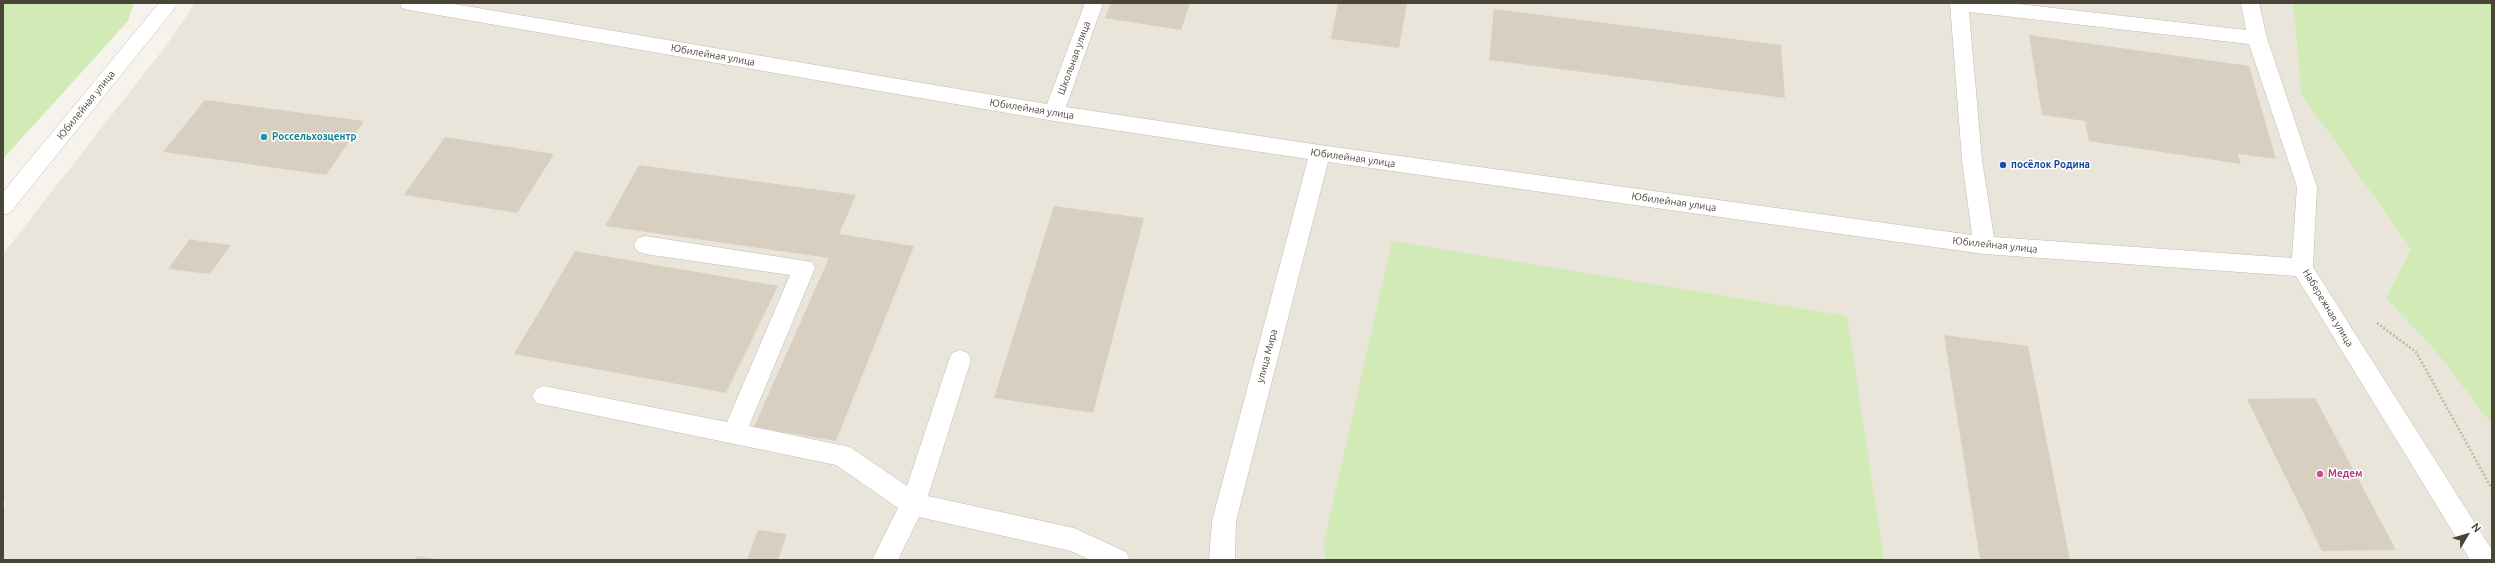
<!DOCTYPE html>
<meta charset="utf-8">
<style>
body{margin:0}
#map{position:relative;width:2495px;height:563px;overflow:hidden;background:#f6f3ec;font-family:Ubuntu,sans-serif}
canvas{display:block}
.frame{position:absolute;inset:0;border:4px solid #4b4439;pointer-events:none}
.north{position:absolute;left:2447px;top:515px;width:40px;height:40px;-webkit-text-stroke:3px #fff;paint-order:stroke;rotate:52deg;font-size:11px;font-weight:700;line-height:16px;text-align:center;color:#4b4439}
.north::after{content:'';display:block;margin:auto;width:14px;height:18px;background:#4b4439;clip-path:polygon(50% 0,100% 100%,50% 72%,0 100%)}
</style>
<div id="map">
<canvas width="2495" height="563"></canvas>
<div class="frame"></div>
<div class="north">N</div>
</div>
<script>
const ctx = document.querySelector('canvas').getContext('2d');
ctx.lineJoin = 'round';
function fill(path, color) { ctx.fillStyle = color; ctx.fill(path, 'evenodd'); }
const shape = rows => new Path2D(rows.map(r => 'M' + r).join(''));
function strokePath(path, color, width, dash) { ctx.strokeStyle = color; ctx.lineWidth = width; ctx.lineCap = dash ? 'butt' : 'round'; ctx.setLineDash(dash || []); ctx.stroke(path); }
function drawText(font, color, halo, rows, align = 'center') {
  ctx.font = font + ' Ubuntu,sans-serif'; ctx.lineWidth = 3; ctx.setLineDash([]); ctx.textBaseline = 'middle'; ctx.strokeStyle = halo; ctx.fillStyle = color; for (const [text, x, y, turn = 0] of rows) {
    ctx.save(); ctx.translate(x, y); ctx.rotate((+turn || 0) * Math.PI / 180); ctx.textAlign = isNaN(turn) ? turn : align; if (halo) ctx.strokeText(text, 0, 0); ctx.fillText(text, 0, 0); ctx.restore();
  }
}
fill(shape([
 [195,3,2293,3,2301,94,2411,249,2386,298,2434,349,2492,425,2492,560,3,560,3,513,6,504,3,497,3,254,168,43]
]), '#eae5da');
fill(shape([
 [3,3,134,3,128,21,3,159],
 [2293,3,2492,3,2492,425,2434,349,2386,298,2411,249,2301,94],
 [1392,241,1847,316,1884,560,1325,560,1324,542]
]), '#d2eab5');
fill(shape([
 [1111,3,1190,3,1181,30,1105,18],
 [1338,3,1407,3,1399,48,1331,39],
 [1494,9,1781,45,1785,98,1489,60],
 [2029,35,2249,66,2276,159,2238,154,2241,164,2089,141,2085,121,2042,115],
 [205,100,364,121,326,175,163,152],
 [445,137,554,154,517,213,404,195],
 [639,165,856,195,839,234,914,246,836,441,754,427,829,258,605,226],
 [1054,206,1144,218,1093,413,994,398],
 [190,239,200,241,231,245,210,274,168,269],
 [575,251,778,286,726,393,514,354],
 [1944,335,2028,346,2070,560,1980,560],
 [2315,398,2396,550,2322,551,2247,399],
 [758,530,787,534,778,560,747,560],
 [417,556,435,559,435,560,415,560]
]), '#d8cfc1');
const minor = shape([
 [159,3,179,3,10,213,3,215,3,192,159,3],
 [400,3,448,3,1047,104,1085,3,1103,3,1066,107,1320,145,1972,235,1962,160,1950,3,2010,3,2246,30,2241,3,2259,3,2267,38,2317,187,2313,267,2492,550,2492,560,2470,560,2296,276,1984,254,1328,162,1236,521,1235,560,1209,560,1212,521,1308,159,1054,121,409,10,402,8,400,3],
 [1969,12,2249,44,2297,187,2292,258,1994,237,1982,160,1969,12],
 [645,236,812,262,815,268,749,426,850,447,907,486,949,360,952,353,960,350,968,353,971,360,928,496,1074,528,1126,552,1130,560,1090,560,1071,551,919,517,898,560,872,560,898,508,836,465,536,403,532,396,536,389,544,386,727,422,790,275,645,254,637,251,634,245,637,239,645,236]
]);
strokePath(minor, '#c2bbae', 1);
strokePath(shape([
 [2377,323,2416,352,2492,489]
]), '#c4b79f', 2.5, [2, 2]);
fill(minor, '#fff');
for (const [x, y, r, color] of [
 [264,137,4,"#0f9aa8"],
 [2003,165,4,"#1a4fb4"],
 [2320,474,4,"#d1479c"]
]) { const dot = new Path2D(); dot.arc(x, y, r, 0, 2 * Math.PI); ctx.fillStyle = color; ctx.fill(dot); strokePath(dot, '#fff', 1.5); }
drawText('10px', '#4b4439', '#fff', [
 ["Юбилейная улица",713,55,10],
 ["Школьная улица",1074,58,-70],
 ["Юбилейная улица",86,105,-51],
 ["Юбилейная улица",1032,109,9],
 ["Юбилейная улица",1353,158,8],
 ["Юбилейная улица",1674,202,8],
 ["Юбилейная улица",1995,245,6],
 ["Набережная улица",2328,308,59],
 ["улица Мира",1267,356,-75]
]);
drawText('bold 10px', '#0d838f', '#fff', [
 ["Россельхозцентр",272,137]
], 'left');
drawText('bold 10px', '#164399', '#fff', [
 ["посёлок Родина",2011,165]
], 'left');
drawText('bold 10px', '#b23c85', '#fff', [
 ["Медем",2328,474]
], 'left');
</script>
